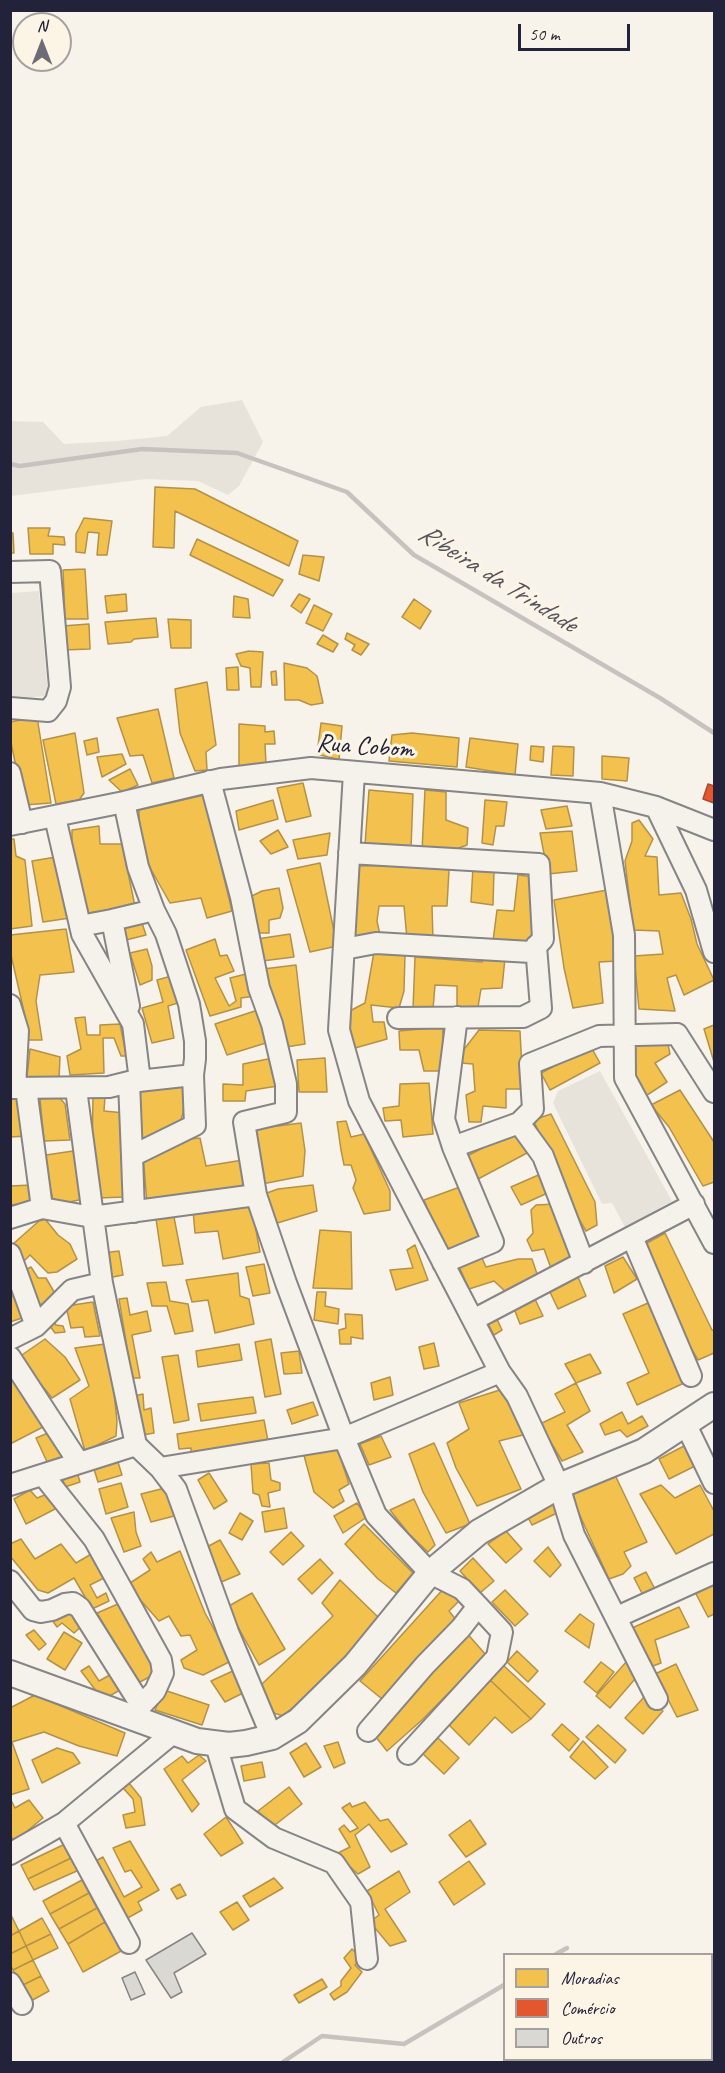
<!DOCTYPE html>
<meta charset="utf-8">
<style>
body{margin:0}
#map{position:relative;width:725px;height:2073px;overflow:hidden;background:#f7f3ea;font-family:Caveat,sans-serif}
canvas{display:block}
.frame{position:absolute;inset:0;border:12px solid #22223b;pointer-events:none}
.legend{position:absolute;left:503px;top:1953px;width:210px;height:108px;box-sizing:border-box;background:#fcf5e5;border:2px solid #a5a1a1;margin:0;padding:8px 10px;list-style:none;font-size:18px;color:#22223b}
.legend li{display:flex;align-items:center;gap:12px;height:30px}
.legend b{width:30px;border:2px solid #a5a1a1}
.north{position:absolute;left:12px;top:12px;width:60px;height:60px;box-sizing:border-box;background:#fcf5e5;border:2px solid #a5a1a1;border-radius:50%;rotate:0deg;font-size:16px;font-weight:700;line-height:24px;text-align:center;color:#22223b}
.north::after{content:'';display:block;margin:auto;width:21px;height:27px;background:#6d6b78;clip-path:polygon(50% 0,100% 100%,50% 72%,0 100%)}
.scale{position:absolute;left:518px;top:24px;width:112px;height:27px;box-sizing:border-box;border:3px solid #22223b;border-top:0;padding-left:8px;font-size:18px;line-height:21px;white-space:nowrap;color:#22223b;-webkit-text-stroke:4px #fcf5e5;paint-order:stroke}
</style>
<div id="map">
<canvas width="725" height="2073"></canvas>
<div class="frame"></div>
<ul class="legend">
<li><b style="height:16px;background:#f2c14e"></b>Moradias</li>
<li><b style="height:16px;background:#e4572e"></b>Comércio</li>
<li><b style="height:16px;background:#dad8d2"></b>Outros</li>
</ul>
<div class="north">N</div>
<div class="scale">50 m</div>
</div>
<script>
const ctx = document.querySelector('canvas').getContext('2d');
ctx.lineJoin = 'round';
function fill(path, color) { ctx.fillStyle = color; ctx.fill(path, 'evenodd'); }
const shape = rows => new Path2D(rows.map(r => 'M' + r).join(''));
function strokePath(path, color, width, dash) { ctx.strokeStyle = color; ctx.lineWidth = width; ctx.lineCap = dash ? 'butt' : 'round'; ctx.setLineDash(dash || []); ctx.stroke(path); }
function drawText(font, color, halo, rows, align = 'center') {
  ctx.font = font + ' Caveat,sans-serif'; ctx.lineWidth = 6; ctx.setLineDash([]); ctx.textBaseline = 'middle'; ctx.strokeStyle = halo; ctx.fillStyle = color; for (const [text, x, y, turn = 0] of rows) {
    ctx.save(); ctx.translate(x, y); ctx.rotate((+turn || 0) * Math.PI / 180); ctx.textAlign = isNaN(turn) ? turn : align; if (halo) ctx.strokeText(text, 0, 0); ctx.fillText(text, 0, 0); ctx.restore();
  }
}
fill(shape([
 [242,400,263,442,239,486,228,495,198,481,146,479,11,496,11,421,43,422,64,444,117,441,167,436,201,407],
 [39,591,48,696,11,699,11,593],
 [600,1071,672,1201,625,1227,612,1203,602,1204,553,1103,558,1091]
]), '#e8e3da');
const homes = shape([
 [155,487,195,489,298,541,289,566,175,511,174,548,153,547,155,487],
 [84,518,112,521,107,555,97,555,99,533,88,532,85,553,76,552,76,534,84,518],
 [28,528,50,528,48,536,64,537,65,545,53,544,53,554,30,554,28,528],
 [10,533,13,533,14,553,10,553,10,533],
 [197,539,283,580,273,596,190,555,197,539],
 [303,555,324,557,319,581,299,574,303,555],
 [85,569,88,619,65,619,63,570,85,569],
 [126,594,127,611,107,613,105,596,126,594],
 [299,594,310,599,301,613,291,606,299,594],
 [234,596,248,599,250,618,233,617,234,596],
 [414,599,431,611,420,629,402,617,414,599],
 [314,605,332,614,323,631,306,623,314,605],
 [156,618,158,637,134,639,131,642,108,644,105,622,156,618],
 [168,619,191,620,191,648,171,648,168,619],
 [89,624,90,649,63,650,62,626,89,624],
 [347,633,369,644,361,655,352,650,355,645,345,639,347,633],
 [323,635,338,644,333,652,317,644,323,635],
 [249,651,263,652,261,687,251,687,250,668,241,666,236,654,249,651],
 [284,663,307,668,317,676,323,703,311,705,299,700,285,700,284,663],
 [238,667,239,690,227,690,226,668,238,667],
 [276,671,277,685,272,685,271,672,276,671],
 [207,682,216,745,206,752,207,770,195,771,180,733,175,689,207,682],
 [158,709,174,778,152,783,143,755,130,756,117,718,158,709],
 [37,717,51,803,24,805,10,738,10,722,37,717],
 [321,723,342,726,339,760,317,754,321,723],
 [239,724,265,726,265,732,274,731,275,744,265,744,266,764,239,766,239,724],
 [75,733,84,793,79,800,56,804,43,740,75,733],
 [412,733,459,738,457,767,389,761,392,735,412,733],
 [97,738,99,752,87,755,84,741,97,738],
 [470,738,518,744,515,775,466,767,470,738],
 [531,746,544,747,543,762,530,760,531,746],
 [553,746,574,747,573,776,551,775,553,746],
 [122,754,126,764,102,777,97,757,122,754],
 [602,756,629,758,627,781,602,779,602,756],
 [130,769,138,785,122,792,109,780,130,769],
 [303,783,311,816,286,822,277,788,303,783],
 [369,790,413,794,411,849,365,845,369,790],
 [425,790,446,792,446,820,468,828,467,845,448,852,422,851,425,790],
 [204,795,232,911,207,918,201,898,170,903,149,866,139,827,139,810,204,795],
 [273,800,278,819,239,830,236,811,273,800],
 [485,800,507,802,504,826,496,826,493,845,482,843,485,800],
 [567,806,572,826,546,829,541,810,567,806],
 [639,820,653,839,645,856,657,857,659,895,681,893,691,919,697,944,714,980,684,995,676,975,667,978,675,1011,639,1009,634,956,663,954,659,931,633,930,625,861,632,841,632,823,639,820],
 [99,826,100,844,122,844,135,906,84,914,72,852,72,830,99,826],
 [278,830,288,847,271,854,260,841,278,830],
 [572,831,577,871,548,874,540,833,572,831],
 [330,833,327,855,298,859,293,840,330,833],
 [10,839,14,839,16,856,25,860,32,926,10,929,10,839],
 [56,857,70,918,43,922,32,861,56,857],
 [320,863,337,946,310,952,287,870,320,863],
 [427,865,449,870,447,906,432,906,433,941,407,939,404,906,379,906,377,921,380,935,354,944,351,921,357,866,427,865],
 [473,867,494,870,493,905,471,902,473,867],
 [518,875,534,877,534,902,531,945,493,941,497,910,514,911,518,875],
 [279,888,283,908,280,918,269,920,269,933,259,933,252,896,262,891,279,888],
 [607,890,614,915,617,961,599,962,603,1003,573,1008,564,968,554,900,607,890],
 [140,917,146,935,126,940,122,922,140,917],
 [66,929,74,972,40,975,36,1001,42,1040,24,1040,25,1016,11,955,10,935,66,929],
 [290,934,294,957,262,961,257,939,290,934],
 [215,939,220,956,227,955,234,971,215,978,229,1006,236,1001,230,978,250,973,256,996,241,998,241,1007,210,1016,186,950,215,939],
 [147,949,152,966,152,980,140,985,130,953,147,949],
 [374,952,405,954,404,991,399,1008,371,1005,373,1022,384,1022,387,1039,355,1048,346,1013,365,1003,374,952],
 [486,956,505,958,502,988,481,989,477,1013,457,1011,457,986,435,985,433,1009,413,1009,415,957,482,962,486,956],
 [296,965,305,1044,286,1047,276,1008,271,1007,263,969,296,965],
 [175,975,181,1002,168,1006,174,1038,152,1043,142,1008,163,1002,157,980,175,975],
 [258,1010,269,1042,227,1055,215,1024,258,1010],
 [85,1017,87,1035,100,1035,100,1025,120,1024,125,1048,130,1048,130,1056,121,1056,114,1038,103,1038,104,1073,70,1075,67,1056,81,1049,75,1018,85,1017],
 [714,1025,714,1062,704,1029,714,1025],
 [443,1027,443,1071,424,1071,419,1050,400,1050,399,1031,443,1027],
 [479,1030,520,1031,523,1089,506,1089,506,1108,483,1106,481,1122,469,1122,466,1095,475,1091,473,1064,461,1063,462,1052,479,1030],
 [667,1040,670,1054,655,1063,667,1082,644,1097,631,1076,631,1050,641,1042,667,1040],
 [591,1047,600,1063,550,1090,541,1073,591,1047],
 [30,1049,60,1057,59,1079,27,1077,30,1049],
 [273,1058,278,1086,246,1091,245,1101,223,1101,223,1084,243,1085,243,1064,273,1058],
 [325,1058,327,1092,299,1092,297,1060,325,1058],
 [429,1083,433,1134,403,1137,401,1120,385,1121,383,1108,399,1106,400,1084,429,1083],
 [138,1086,186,1086,183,1113,178,1129,138,1146,138,1086],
 [680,1090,714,1142,714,1182,703,1186,669,1127,651,1105,680,1090],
 [93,1095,105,1097,104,1111,125,1113,125,1197,97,1198,92,1159,93,1095],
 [10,1097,21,1097,27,1136,10,1137,10,1097],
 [59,1097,65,1104,70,1140,44,1141,40,1099,59,1097],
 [551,1114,595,1202,597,1225,586,1231,570,1204,555,1163,533,1120,551,1114],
 [346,1121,351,1137,364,1134,390,1191,390,1210,364,1214,353,1188,356,1180,351,1165,344,1165,341,1150,337,1122,346,1121],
 [301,1123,305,1151,303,1176,262,1184,254,1129,301,1123],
 [514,1132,527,1153,478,1179,465,1157,514,1132],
 [200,1138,206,1166,243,1160,249,1189,147,1203,143,1155,178,1140,200,1138],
 [73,1151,84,1199,54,1205,46,1167,46,1155,73,1151],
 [543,1173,552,1191,521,1205,511,1187,543,1173],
 [32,1185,33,1203,10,1205,10,1186,32,1185],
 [313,1185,317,1211,274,1224,264,1194,278,1189,313,1185],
 [460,1187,485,1237,445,1252,424,1200,460,1187],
 [251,1203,260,1252,223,1259,218,1231,195,1233,193,1210,251,1203],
 [555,1204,573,1264,552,1271,544,1249,532,1251,527,1240,533,1233,531,1210,536,1205,555,1204],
 [174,1217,183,1264,163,1266,156,1219,174,1217],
 [45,1219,58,1235,70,1244,77,1259,57,1272,48,1273,30,1255,23,1262,14,1253,13,1244,39,1221,45,1219],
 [320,1230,351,1232,352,1289,313,1288,320,1230],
 [665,1233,712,1330,714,1330,714,1353,698,1360,685,1338,670,1303,647,1243,665,1233],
 [415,1245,428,1280,396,1290,390,1270,413,1268,407,1250,415,1245],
 [119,1251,123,1275,108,1278,103,1253,119,1251],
 [481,1256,486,1267,518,1259,532,1259,538,1277,507,1293,494,1281,469,1289,458,1264,481,1256],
 [623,1257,637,1279,614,1293,605,1266,623,1257],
 [264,1264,270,1293,253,1296,246,1267,264,1264],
 [31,1267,38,1278,46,1278,57,1297,36,1307,19,1273,31,1267],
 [238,1273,240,1296,249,1299,254,1324,215,1333,208,1300,192,1302,186,1280,238,1273],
 [578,1277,586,1296,558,1309,549,1290,578,1277],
 [166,1282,170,1301,188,1304,193,1331,175,1334,167,1306,152,1306,147,1283,166,1282],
 [317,1292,326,1292,325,1306,339,1309,338,1324,314,1320,317,1292],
 [17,1295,25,1317,10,1322,10,1297,17,1295],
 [534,1297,543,1316,520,1324,513,1306,534,1297],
 [127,1298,130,1315,147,1311,151,1331,132,1335,140,1378,132,1378,119,1299,127,1298],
 [93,1302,100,1336,85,1337,83,1327,71,1328,66,1306,93,1302],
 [648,1303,684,1383,637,1405,627,1383,649,1373,623,1314,648,1303],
 [345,1314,362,1315,363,1339,351,1337,351,1344,340,1344,339,1330,346,1328,345,1314],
 [51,1317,56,1325,63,1326,65,1332,55,1333,47,1322,51,1317],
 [496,1317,502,1330,494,1335,487,1322,496,1317],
 [45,1339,65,1357,80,1380,52,1398,19,1357,45,1339],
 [271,1339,281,1394,265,1397,255,1342,271,1339],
 [434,1343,439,1366,424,1369,419,1347,434,1343],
 [105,1344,113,1383,117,1421,116,1436,85,1451,70,1399,89,1386,75,1348,105,1344],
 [239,1344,242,1360,198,1367,196,1351,239,1344],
 [299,1351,302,1373,284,1374,281,1353,299,1351],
 [590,1354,601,1373,576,1383,565,1364,590,1354],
 [178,1355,189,1420,174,1423,162,1357,178,1355],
 [10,1374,38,1413,43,1427,10,1444,10,1374],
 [390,1377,393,1395,374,1400,371,1383,390,1377],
 [576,1383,590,1411,567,1425,583,1452,562,1461,540,1424,565,1412,555,1394,576,1383],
 [506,1388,523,1435,499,1441,521,1489,477,1506,456,1468,447,1443,469,1429,459,1403,506,1388],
 [143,1394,144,1410,151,1408,154,1433,143,1435,134,1396,143,1394],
 [253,1397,256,1413,201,1421,198,1404,253,1397],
 [313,1402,318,1415,292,1424,287,1410,313,1402],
 [622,1412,628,1424,642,1416,648,1426,627,1437,620,1430,605,1435,600,1424,622,1412],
 [264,1420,268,1441,191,1452,191,1448,179,1449,177,1434,264,1420],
 [53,1431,64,1457,48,1464,36,1438,53,1431],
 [381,1436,391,1457,369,1465,360,1444,381,1436],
 [434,1443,470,1524,446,1533,423,1492,409,1454,434,1443],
 [684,1446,695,1466,669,1479,659,1459,684,1446],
 [337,1447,349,1484,339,1490,344,1501,333,1508,314,1492,303,1452,337,1447],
 [117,1459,122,1475,98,1482,93,1466,117,1459],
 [269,1463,271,1480,280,1483,280,1490,268,1493,270,1507,262,1506,259,1495,253,1493,251,1464,269,1463],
 [77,1472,80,1482,65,1487,62,1477,77,1472],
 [209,1473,227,1501,214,1509,198,1480,209,1473],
 [615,1475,647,1542,624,1552,631,1566,623,1574,609,1579,570,1494,615,1475],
 [121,1483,128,1507,106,1514,99,1489,121,1483],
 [661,1485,675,1498,700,1485,714,1511,714,1534,676,1554,640,1494,661,1485],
 [161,1489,170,1493,178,1515,151,1522,141,1494,161,1489],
 [30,1490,37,1498,50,1493,57,1508,26,1524,14,1499,30,1490],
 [414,1499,435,1545,428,1552,409,1534,390,1510,414,1499],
 [551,1500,557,1513,532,1525,525,1512,551,1500],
 [357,1503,367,1517,343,1533,334,1516,357,1503],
 [284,1508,287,1528,265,1532,262,1512,284,1508],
 [134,1512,136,1532,141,1546,124,1552,111,1518,134,1512],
 [240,1513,253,1521,242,1540,229,1533,240,1513],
 [364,1524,413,1573,396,1593,378,1579,345,1544,364,1524],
 [506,1531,522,1549,506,1563,488,1544,506,1531],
 [291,1532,304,1546,283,1565,270,1552,291,1532],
 [21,1539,35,1559,61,1544,76,1563,93,1553,106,1577,90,1585,97,1598,106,1593,109,1601,92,1609,74,1578,48,1593,38,1590,10,1556,10,1544,21,1539],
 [220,1540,240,1574,219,1583,205,1548,220,1540],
 [548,1547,561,1565,550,1577,534,1561,548,1547],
 [180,1551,205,1613,219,1638,229,1662,203,1675,184,1668,181,1660,197,1650,190,1635,181,1636,169,1616,159,1621,127,1585,150,1570,143,1559,151,1552,157,1562,180,1551],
 [473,1558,494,1581,480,1593,460,1571,473,1558],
 [320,1559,333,1573,312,1594,298,1579,320,1559],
 [646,1572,657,1593,645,1599,634,1578,646,1572],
 [340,1580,379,1618,320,1685,283,1716,274,1713,263,1693,262,1684,333,1616,322,1603,340,1580],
 [714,1582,714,1614,708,1617,695,1592,714,1582],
 [446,1586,460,1600,449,1611,457,1621,436,1646,382,1699,360,1681,446,1586],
 [505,1590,528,1614,515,1626,492,1602,505,1590],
 [252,1593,285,1649,259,1665,227,1607,252,1593],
 [118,1604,131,1623,159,1672,138,1683,97,1613,118,1604],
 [65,1607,84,1624,74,1633,62,1623,57,1627,52,1620,65,1607],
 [679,1607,689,1627,655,1640,661,1663,653,1666,632,1628,679,1607],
 [580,1614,594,1624,589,1648,565,1631,580,1614],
 [34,1630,46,1644,39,1650,26,1635,34,1630],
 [465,1631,486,1655,422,1720,387,1751,371,1731,465,1631],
 [64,1632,82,1643,65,1670,47,1659,64,1632],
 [517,1651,538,1671,528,1682,507,1662,517,1651],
 [627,1661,641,1672,610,1708,596,1696,627,1661],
 [601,1662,614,1672,597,1693,584,1682,601,1662],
 [676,1664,698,1710,677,1717,655,1674,676,1664],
 [503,1665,545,1704,531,1719,489,1679,503,1665],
 [89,1666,99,1681,117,1671,127,1686,106,1698,100,1696,81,1671,89,1666],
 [235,1670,245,1692,225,1702,211,1681,235,1670],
 [489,1679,531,1719,512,1733,495,1717,469,1745,449,1725,489,1679],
 [164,1690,209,1705,202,1725,155,1710,164,1690],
 [35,1695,125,1733,117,1756,79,1746,44,1732,12,1742,29,1789,10,1795,10,1708,35,1695],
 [645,1696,663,1711,643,1734,625,1718,645,1696],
 [562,1724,579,1739,569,1751,552,1735,562,1724],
 [598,1725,626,1750,615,1763,586,1737,598,1725],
 [437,1737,459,1758,444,1774,422,1753,437,1737],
 [583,1741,608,1767,595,1779,570,1757,583,1741],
 [338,1742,345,1763,334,1768,324,1746,338,1742],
 [306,1743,321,1767,304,1777,290,1753,306,1743],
 [57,1748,73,1753,80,1763,42,1783,32,1760,57,1748],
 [199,1755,206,1761,182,1780,199,1804,192,1812,164,1769,182,1756,188,1763,199,1755],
 [262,1762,265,1777,244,1781,241,1766,262,1762],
 [129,1783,141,1798,145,1825,126,1828,123,1815,135,1812,133,1799,123,1788,129,1783],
 [289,1787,302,1804,271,1828,258,1811,289,1787],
 [10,1798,15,1808,29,1800,43,1818,15,1841,10,1836,10,1798],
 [365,1802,380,1821,388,1819,407,1844,391,1852,369,1824,355,1835,370,1867,358,1874,336,1854,350,1847,339,1829,344,1825,350,1832,358,1828,342,1808,350,1803,352,1807,365,1802],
 [226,1817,243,1843,221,1856,204,1834,226,1817],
 [470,1820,486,1844,466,1857,449,1835,470,1820],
 [130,1841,159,1890,138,1902,142,1910,124,1920,92,1863,103,1857,124,1897,142,1887,131,1870,125,1872,113,1848,130,1841],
 [65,1844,73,1857,28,1879,21,1865,65,1844],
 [73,1857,79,1870,34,1890,28,1879,73,1857],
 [469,1861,485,1884,454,1905,439,1882,469,1861],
 [399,1871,410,1892,385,1909,406,1941,390,1946,370,1922,379,1915,367,1891,399,1871],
 [274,1878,283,1888,250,1907,243,1896,274,1878],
 [82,1880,89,1893,50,1914,43,1901,82,1880],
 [180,1884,186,1895,177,1899,171,1889,180,1884],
 [89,1893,97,1908,59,1929,50,1914,89,1893],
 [237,1902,249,1920,233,1930,220,1912,237,1902],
 [97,1908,105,1922,68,1944,59,1929,97,1908],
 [11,1915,19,1931,10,1936,10,1916,11,1915],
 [42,1918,51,1934,26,1946,19,1931,42,1918],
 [105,1922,123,1950,83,1972,68,1944,105,1922],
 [19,1931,26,1946,10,1954,10,1936,19,1931],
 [51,1934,58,1948,33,1960,26,1946,51,1934],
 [26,1946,33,1960,13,1970,10,1964,10,1954,26,1946],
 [352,1949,361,1958,355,1965,362,1972,347,1992,334,2000,330,1994,341,1986,341,1981,351,1968,344,1958,352,1949],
 [33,1960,41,1976,21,1986,13,1970,33,1960],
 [41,1976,49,1991,29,2002,21,1986,41,1976],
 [322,1979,327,1987,299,2003,294,1995,322,1979]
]);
fill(homes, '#f2c14e');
strokePath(homes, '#b49148', 1.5);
const shops = shape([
 [708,784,714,786,714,803,703,799,708,784]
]);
fill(shops, '#e4572e');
strokePath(shops, '#aa4732', 1.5);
strokePath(shape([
 [10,464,20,466,142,449,237,453,347,492,414,555,660,698,714,733],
 [556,1954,567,1948],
 [283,2062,322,2036,404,2044,504,1985]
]), '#c7c2be', 4.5);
const building = shape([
 [192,1933,206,1954,174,1973,182,1992,171,1998,146,1960,192,1933],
 [135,1972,145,1994,131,2000,122,1978,135,1972]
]);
fill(building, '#dad8d2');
strokePath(building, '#868485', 1.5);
const minor = shape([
 [10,572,50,571,60,687,56,701,48,711,10,708],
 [354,772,339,1030,359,1101,500,1372,517,1396,559,1486,574,1535,657,1699],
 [10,773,22,823],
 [210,781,241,897,259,988,272,1024,286,1084,286,1112,244,1122,256,1195,286,1283,344,1438,376,1515,430,1573,462,1589,478,1606,461,1628,425,1665,368,1731],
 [600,793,624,935,625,1078,714,1243],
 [124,802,138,867,154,910,166,934,189,1004,195,1041,195,1059,193,1075,195,1125,132,1156,134,1212],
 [656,807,696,890,714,952],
 [55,817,82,934,133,1024,140,1081],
 [10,825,124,802,221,779,311,768,600,793,656,807,714,830],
 [112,920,154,910],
 [80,926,112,920,129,1006],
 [344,949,376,943,531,952,543,939,539,864,349,853],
 [10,1005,18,1031,15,1088],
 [457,1017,444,1119,453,1147,519,1123,533,1109,530,1064,599,1036,677,1034,714,1092],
 [398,1018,523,1017,541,1008,536,946],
 [129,1082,132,1156],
 [10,1088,109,1087,129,1082,193,1075],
 [26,1088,42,1208],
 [76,1089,102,1283,136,1445,160,1468,176,1489,228,1632,272,1737],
 [519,1123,543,1156,584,1263],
 [10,1218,42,1208,92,1217,256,1195],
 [632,1237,691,1376],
 [10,1254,36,1326],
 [443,1263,493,1242,453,1147],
 [473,1320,694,1204],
 [10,1339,36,1326,72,1290,102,1283],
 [10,1357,79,1463],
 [686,1425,714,1483],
 [160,1468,344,1438,500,1372],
 [43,1475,94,1539,161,1660,163,1673,155,1691,130,1717],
 [10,1485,136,1445],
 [10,1581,33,1610,41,1612,52,1610,65,1604,73,1603,80,1608,141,1705],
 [617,1617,714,1573],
 [216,1745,235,1809,274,1838,334,1863,361,1902,367,1959],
 [408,1754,497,1657,502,1632,478,1606],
 [64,1823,129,1943],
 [10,1854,64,1823,173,1733],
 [10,1983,22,2004]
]);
const major = shape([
 [10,1673,197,1741,229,1745,246,1743,272,1737,298,1721,355,1665,430,1573,479,1532,559,1486,644,1451,714,1405]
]);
strokePath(minor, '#868485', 24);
strokePath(major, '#868485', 28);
strokePath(minor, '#f5f2ec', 20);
strokePath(major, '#f5f2ec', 24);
drawText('26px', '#22223b', '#fcf5e5', [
 ["Rua Cobom",365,747,4]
]);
drawText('italic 27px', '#545362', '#fcf5e5', [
 ["Ribeira da Trindade",497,579,32]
]);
</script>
